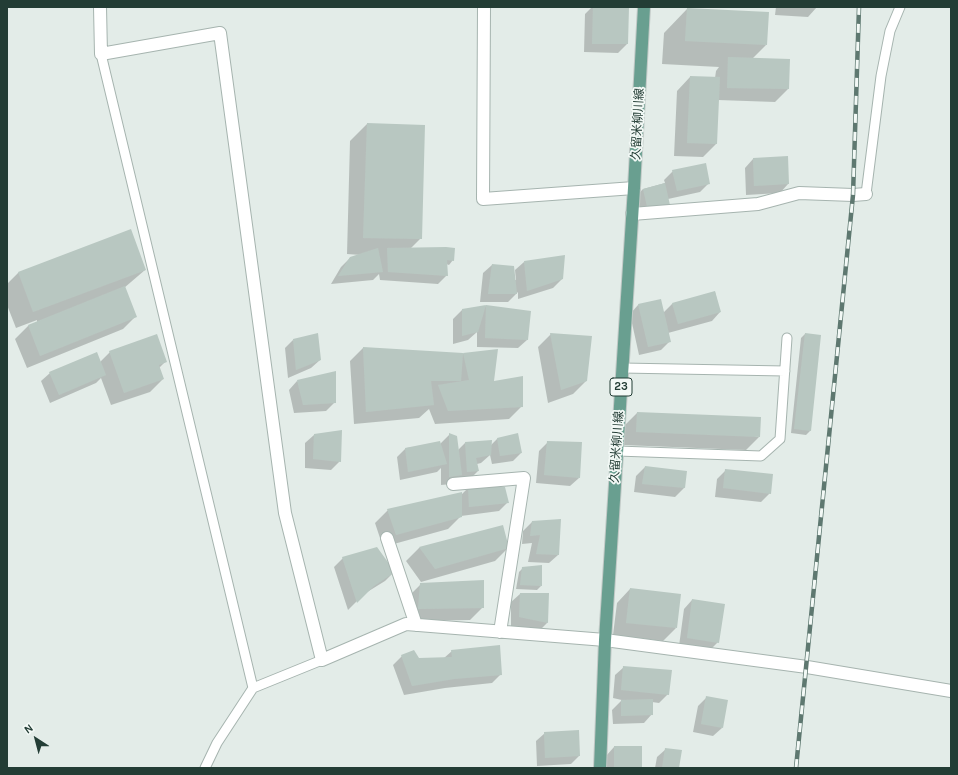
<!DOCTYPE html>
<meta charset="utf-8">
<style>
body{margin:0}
#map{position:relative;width:958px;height:775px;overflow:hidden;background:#e3ece8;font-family:Karla,sans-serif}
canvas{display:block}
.frame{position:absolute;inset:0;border:8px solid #233d35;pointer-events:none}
.north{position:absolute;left:16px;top:719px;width:40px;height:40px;-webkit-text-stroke:3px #f3f9f6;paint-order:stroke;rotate:324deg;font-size:11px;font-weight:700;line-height:16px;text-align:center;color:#233d35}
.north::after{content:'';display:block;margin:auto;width:14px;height:18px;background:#233d35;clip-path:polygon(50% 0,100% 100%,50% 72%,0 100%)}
</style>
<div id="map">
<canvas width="958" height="775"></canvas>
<div class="frame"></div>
<div class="north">N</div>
</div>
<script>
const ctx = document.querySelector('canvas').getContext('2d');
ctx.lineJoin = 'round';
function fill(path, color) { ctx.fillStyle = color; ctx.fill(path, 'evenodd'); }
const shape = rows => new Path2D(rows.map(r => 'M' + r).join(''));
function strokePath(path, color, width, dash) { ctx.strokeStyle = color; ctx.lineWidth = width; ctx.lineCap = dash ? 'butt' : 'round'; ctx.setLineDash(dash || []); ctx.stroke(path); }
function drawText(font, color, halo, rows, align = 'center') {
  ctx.font = font + ' Karla,"Noto Sans JP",sans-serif'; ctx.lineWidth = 3.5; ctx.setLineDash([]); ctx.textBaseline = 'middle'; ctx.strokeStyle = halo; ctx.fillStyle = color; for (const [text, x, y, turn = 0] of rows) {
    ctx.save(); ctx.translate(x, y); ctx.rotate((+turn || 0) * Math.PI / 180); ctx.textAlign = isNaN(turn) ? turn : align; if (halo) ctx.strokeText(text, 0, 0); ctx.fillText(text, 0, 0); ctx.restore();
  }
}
fill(shape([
 [592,7,628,7,627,44,618,53,584,52,585,14],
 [776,7,817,7,808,17,775,15],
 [687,9,766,45,752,59,788,89,775,102,718,100,716,144,703,157,674,156,677,91,690,77,715,78,716,71,719,67,662,64,664,33],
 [367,124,421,238,410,249,453,260,449,265,446,264,447,275,438,284,380,280,379,274,373,280,331,284,341,267,350,258,361,255,347,254,350,141],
 [753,159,788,184,780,193,746,195,745,168],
 [673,171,709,183,700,192,668,199,640,219,634,198,643,189,665,183,664,180],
 [130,231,145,270,124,288,136,316,123,329,27,368,15,339,28,326,37,322,37,320,16,328,7,305,7,284,18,273],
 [524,262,562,279,553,288,518,299,518,292,508,302,480,302,483,273,492,265,513,267,515,280,516,280,515,270],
 [715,292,720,312,712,321,668,333,670,341,661,350,639,355,630,314,638,305,663,313,672,304],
 [486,306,527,340,518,348,477,347,477,332,468,340,453,344,453,319,462,310],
 [551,334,586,381,573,394,548,403,538,347],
 [805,334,810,431,806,435,791,433,801,338],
 [293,340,320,360,311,368,288,378,285,348],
 [363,348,463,354,497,350,493,382,522,406,509,419,435,424,429,409,419,418,354,424,350,361],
 [110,352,165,362,159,368,163,379,150,392,111,405,101,378,96,383,50,403,41,381,50,373,100,362],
 [297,381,335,402,326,411,294,413,289,390],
 [637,413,759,437,746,450,623,445,624,426],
 [450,434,458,450,465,443,491,445,497,439,517,435,521,453,513,461,492,464,490,455,481,463,477,464,478,471,470,479,458,480,458,477,452,484,441,485,441,468,437,472,400,480,397,457,406,448,440,444],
 [314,435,340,461,331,470,305,468,305,443],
 [548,442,579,478,570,486,536,483,539,451],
 [645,467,686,472,684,488,675,497,634,492,636,476],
 [726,470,770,493,761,502,715,497,717,479],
 [468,488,507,503,499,511,461,516,448,529,383,547,375,523,388,510,461,495],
 [532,522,558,555,549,563,528,562,532,543,522,544,523,531],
 [502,527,508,548,495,561,421,582,406,561,419,548],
 [343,558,394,572,385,581,364,594,348,610,334,567],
 [523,568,541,586,537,590,516,589,519,572],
 [421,584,483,607,470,620,406,621,408,597],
 [630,589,676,628,663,641,613,635,617,603],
 [520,594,548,594,547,623,538,632,511,626,511,602],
 [692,600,718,642,709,651,679,646,684,609],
 [452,651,501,674,492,683,445,688,404,695,393,665,402,656,418,659,444,658],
 [624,667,668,694,659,703,652,702,652,714,644,723,613,724,612,710,621,701,626,701,613,698,615,675],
 [707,697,722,728,713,736,693,732,698,706],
 [545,733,579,756,571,764,537,766,536,741],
 [614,747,640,768,605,768,606,756],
 [666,749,678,768,655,768,657,757]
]), '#0003');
fill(shape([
 [593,7,629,7,628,44,592,44],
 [687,8,769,12,767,45,685,41],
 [728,57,790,59,789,89,727,88],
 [690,76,720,77,717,144,687,143],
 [367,123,425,125,422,239,363,238],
 [788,156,789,184,754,186,753,158],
 [706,163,710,184,677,191,672,170],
 [665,183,670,205,648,211,643,189],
 [131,229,146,270,33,312,18,272],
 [446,247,455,248,454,261,447,260,448,276,388,272,387,248],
 [378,248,383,272,338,276,350,257],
 [565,255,563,279,527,291,524,261],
 [492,264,514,266,517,294,488,294],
 [125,286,137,317,40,356,28,325],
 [715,291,721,312,678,324,672,303],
 [661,299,671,342,648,347,638,304],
 [486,305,531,311,528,340,485,338,486,305,478,332,462,336,462,309],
 [318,333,321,360,296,370,293,339],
 [550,333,592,336,587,381,561,390],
 [805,333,821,335,811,431,794,429],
 [157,334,167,362,159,365,164,379,124,393,109,351],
 [363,347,463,353,461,381,431,381,434,405,366,412],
 [498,349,494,381,523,376,523,407,448,411,438,385,469,380,463,353],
 [97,352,106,375,59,395,49,372],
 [336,371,336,403,303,405,297,380],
 [637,412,761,417,760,437,636,432],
 [342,430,341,462,313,459,314,434],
 [449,433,457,436,462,475,449,477],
 [518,433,522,453,500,456,497,438],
 [492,440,491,455,476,458,479,471,467,472,465,442],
 [440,441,447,464,408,472,405,448],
 [547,441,582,442,580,478,544,475],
 [645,466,687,471,685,488,642,484],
 [725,469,773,474,771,494,723,488],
 [468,487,505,487,509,503,469,507],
 [462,492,462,517,396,535,387,509],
 [561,519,559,555,536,554,540,535,530,536,532,521],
 [503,525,509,548,435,569,419,547],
 [377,547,395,572,374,586,357,603,342,557],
 [542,565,542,586,520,585,522,567],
 [484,580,484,608,418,609,420,583],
 [630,588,681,594,677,628,626,623],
 [520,593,549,593,548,623,519,617],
 [692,599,725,604,719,643,687,638],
 [500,645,502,675,454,679,412,686,401,655,414,650,419,658,452,657,451,650],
 [623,666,672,670,669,695,621,690],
 [706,696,728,700,723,728,701,724],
 [653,699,653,715,621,716,621,700],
 [579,730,580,756,545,758,544,732],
 [614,746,642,746,642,768,614,768],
 [665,748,682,750,679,768,662,768]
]), '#b8c7c1');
const service = shape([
 [101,54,253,688],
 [866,194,881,76,890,31,900,7],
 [622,368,785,371],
 [617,451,761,456,780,439,787,338],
 [205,768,217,743,253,688,322,660]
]);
const minor = shape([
 [100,7,101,54,220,33,285,513,322,660,406,624,605,640,807,667,951,691],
 [484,7,483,199,634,188],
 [632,214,758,204,799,193,853,195,866,194],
 [453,484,524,478,500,632],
 [387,538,416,625]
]);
const primary = shape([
 [600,768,605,640,634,188,644,7]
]);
strokePath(service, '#a6b4af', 11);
strokePath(minor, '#a6b4af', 14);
strokePath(primary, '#c1c9c6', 14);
strokePath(service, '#fff', 9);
strokePath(minor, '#fff', 12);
strokePath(primary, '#699f90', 12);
const rail = shape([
 [796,768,853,195,859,7]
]);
strokePath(rail, '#5e7870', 4.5);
strokePath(rail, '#f3f9f6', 3, [9]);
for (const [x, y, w] of [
 [621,387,22]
]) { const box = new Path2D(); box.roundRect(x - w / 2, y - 9, w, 18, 3); ctx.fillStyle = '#f3f9f6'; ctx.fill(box); strokePath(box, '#233d35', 1); }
drawText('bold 11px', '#233d35', null, [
 ["23",621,387]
]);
drawText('12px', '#233d35', '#f3f9f6', [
 ["久留米柳川線",638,124,-87],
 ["久留米柳川線",617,447,-86]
]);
</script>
